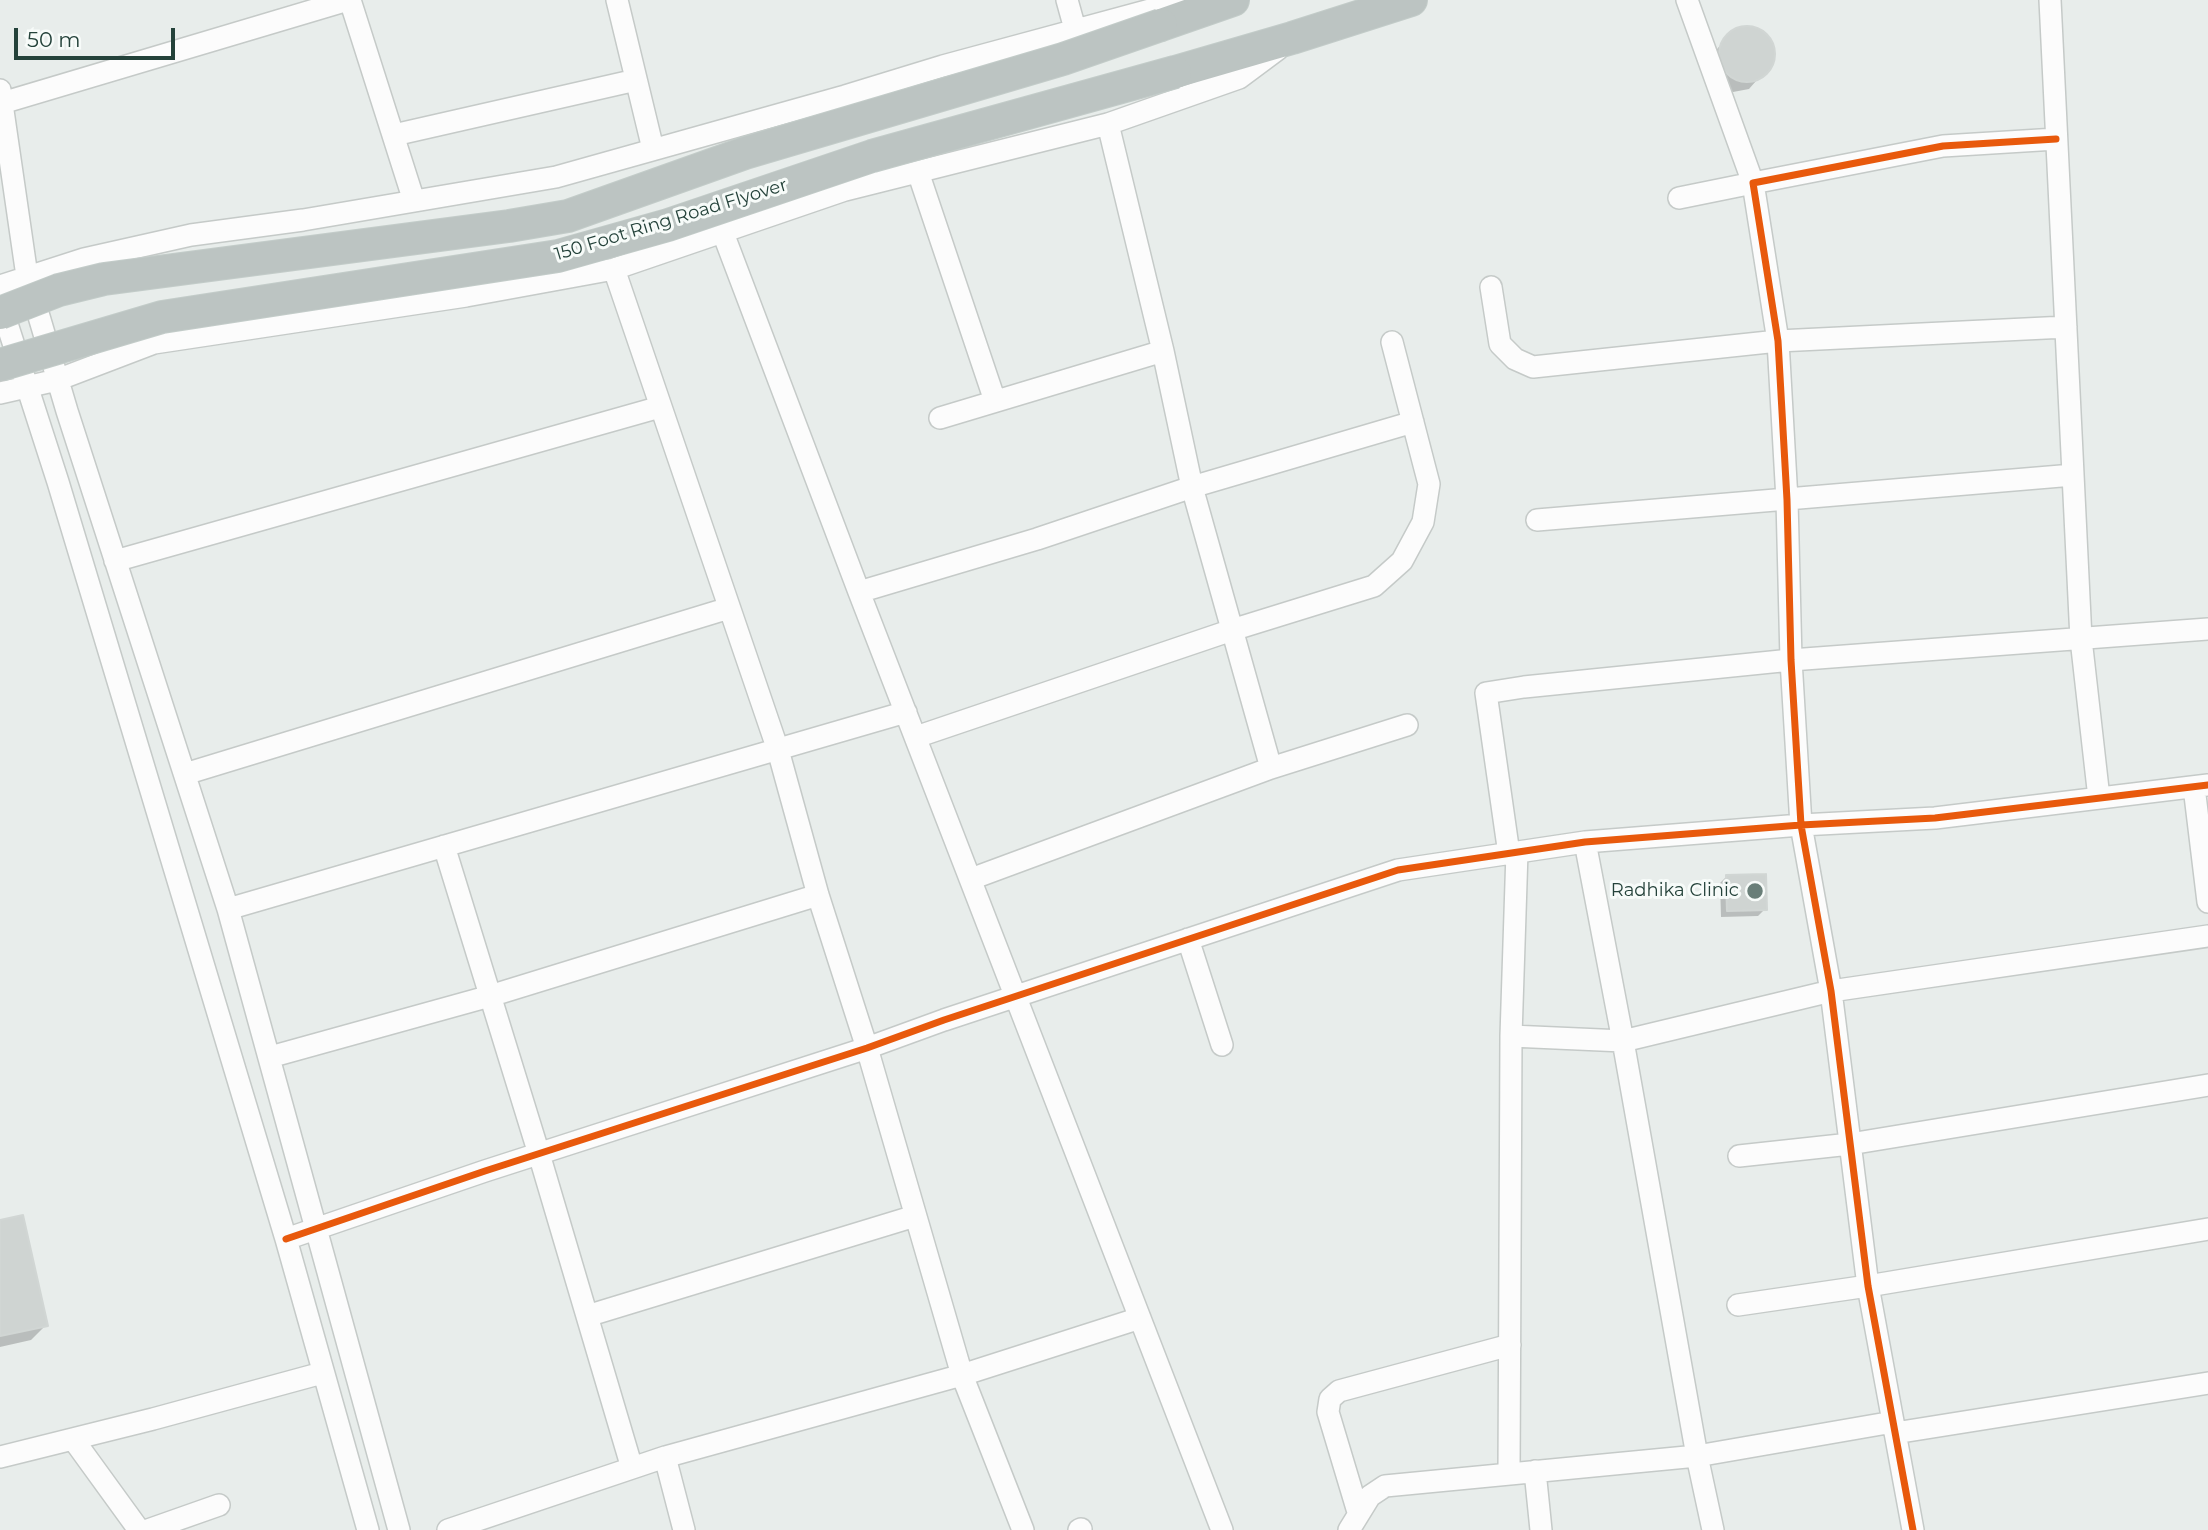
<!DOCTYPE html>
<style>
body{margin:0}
#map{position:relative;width:2208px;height:1530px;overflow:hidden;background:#e8edeb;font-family:Montserrat,sans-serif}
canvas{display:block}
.scale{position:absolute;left:14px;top:28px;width:161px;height:32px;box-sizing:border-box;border:4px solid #24423a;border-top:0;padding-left:9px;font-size:21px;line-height:24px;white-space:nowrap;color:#24423a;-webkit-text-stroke:5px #f7fbf9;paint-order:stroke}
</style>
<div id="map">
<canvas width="2208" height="1530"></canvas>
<div class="scale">50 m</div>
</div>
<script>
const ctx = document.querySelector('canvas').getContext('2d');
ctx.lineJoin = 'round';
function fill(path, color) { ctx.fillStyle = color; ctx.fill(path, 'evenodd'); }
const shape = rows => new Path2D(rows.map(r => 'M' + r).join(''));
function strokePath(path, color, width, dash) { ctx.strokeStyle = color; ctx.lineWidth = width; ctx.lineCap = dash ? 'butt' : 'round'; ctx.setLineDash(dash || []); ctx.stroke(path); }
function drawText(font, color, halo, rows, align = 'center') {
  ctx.font = font + ' Montserrat,sans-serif'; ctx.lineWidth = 6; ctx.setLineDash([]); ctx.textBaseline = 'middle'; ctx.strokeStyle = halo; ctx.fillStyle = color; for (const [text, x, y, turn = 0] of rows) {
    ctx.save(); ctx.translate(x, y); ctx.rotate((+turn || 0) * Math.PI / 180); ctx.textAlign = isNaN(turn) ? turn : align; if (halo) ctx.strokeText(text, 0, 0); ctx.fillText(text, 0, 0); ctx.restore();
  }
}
fill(shape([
 [1749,27,1758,29,1770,40,1773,57,1771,64,1749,89,1733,92,1716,84,1709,59,1731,32],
 [1727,876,1765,909,1758,916,1721,917,1720,883],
 [0,1222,46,1325,31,1340,0,1347]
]), '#0003');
const building = shape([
 '1719 54a28 28 0 1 1 56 0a28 28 0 1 1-56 0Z',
 [1766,874,1767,910,1727,911,1726,875,1766,874],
 [23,1215,48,1326,0,1336,0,1220,23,1215]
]);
fill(building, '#cfd4d2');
strokePath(building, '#d1d6d4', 2);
const minor = shape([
 [350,0,414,201],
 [617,0,653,149],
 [1067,0,1075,29],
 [2050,0,2081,639,2099,798],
 [0,90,27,276,67,411,228,909,399,1530],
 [2,103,348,0],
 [1108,124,1163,351,1192,487,1413,422],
 [394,135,636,80],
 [918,172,995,401],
 [1679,198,1753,183,1687,0],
 [723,233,859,592,1222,1530],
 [614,269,778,750,818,895,867,1048,962,1375,1023,1530],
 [0,286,84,259,191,235,303,220,556,177,845,96,943,66,1187,0],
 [1491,287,1500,344,1515,359,1533,367,1778,341,2066,327],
 [0,302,58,482,286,1239,368,1530],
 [0,393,57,380,154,343,466,296,614,269,845,190,1108,124,1239,78,1278,49],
 [940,418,1163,351],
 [1537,520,2073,475],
 [115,561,660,407],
 [859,592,1037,539,1192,487,1271,768,971,879],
 [916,737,1232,630,1374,586,1402,561,1423,522,1429,484,1392,342],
 [1271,768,1407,725],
 [185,774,729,608],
 [2194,787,2208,902],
 [1585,842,1623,1041,1831,991,2208,936],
 [444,846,539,1154,632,1468],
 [1509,854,1486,693,1524,687,1791,660,2208,629],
 [228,909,906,712],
 [1188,939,1222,1045],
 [1511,1036,1517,852],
 [270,1057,490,996,818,895],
 [1739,1156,1850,1144,2208,1085],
 [286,1239,485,1171,867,1048,944,1020,1398,870,1585,842,1801,825,1935,818,2208,785],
 [1738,1305,1868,1286,2208,1229],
 [587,1316,915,1216],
 [1895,1433,2208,1383],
 [73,1439,139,1530],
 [0,1457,153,1419,322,1373],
 [665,1457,684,1530],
 [1535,1471,1541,1530],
 [1509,1474,1511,1036,1623,1041,1697,1456,1713,1530],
 [1358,1512,1328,1412,1330,1399,1339,1391,1510,1345],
 [148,1530,219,1505],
 [448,1530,665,1457,962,1375,1140,1318],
 [1079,1530,1081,1529],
 [1349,1530,1370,1496,1385,1486,1697,1456,1893,1422],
 [1913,1530,1868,1286,1831,991,1801,825,1791,660,1787,500,1778,341,1753,183,1943,146,2056,139]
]);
const highway = shape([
 [1161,25,1233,0],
 [1175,72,1292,38,1411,0]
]);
strokePath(minor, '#c5cac8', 24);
strokePath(highway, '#c3ccc9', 34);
strokePath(minor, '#fcfcfc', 21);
strokePath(highway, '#bcc4c2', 32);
const highwayBridge = shape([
 [0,313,59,290,104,279,509,226,568,216,745,153,1063,59,1161,25],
 [0,365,162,317,558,256,668,225,872,156,1175,72]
]);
strokePath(highwayBridge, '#c3ccc9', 34, []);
strokePath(highwayBridge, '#bcc4c2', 32);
strokePath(shape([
 [286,1239,485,1171,867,1048,944,1020,1398,870,1585,842,1801,825,1935,818,2208,785],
 [1913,1530,1868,1286,1831,991,1801,825,1791,660,1787,500,1778,341,1753,183,1943,146,2056,139]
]), '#e8590c', 7);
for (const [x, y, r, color] of [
 [1755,891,9,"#697e78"]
]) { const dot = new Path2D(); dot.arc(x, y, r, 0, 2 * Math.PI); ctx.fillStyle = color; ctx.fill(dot); strokePath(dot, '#f7fbf9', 2.5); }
drawText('18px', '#24423a', '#f7fbf9', [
 ["150 Foot Ring Road Flyover",671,220,-17]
]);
drawText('18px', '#24423a', '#f7fbf9', [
 ["Radhika Clinic",1739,891]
], 'right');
</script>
